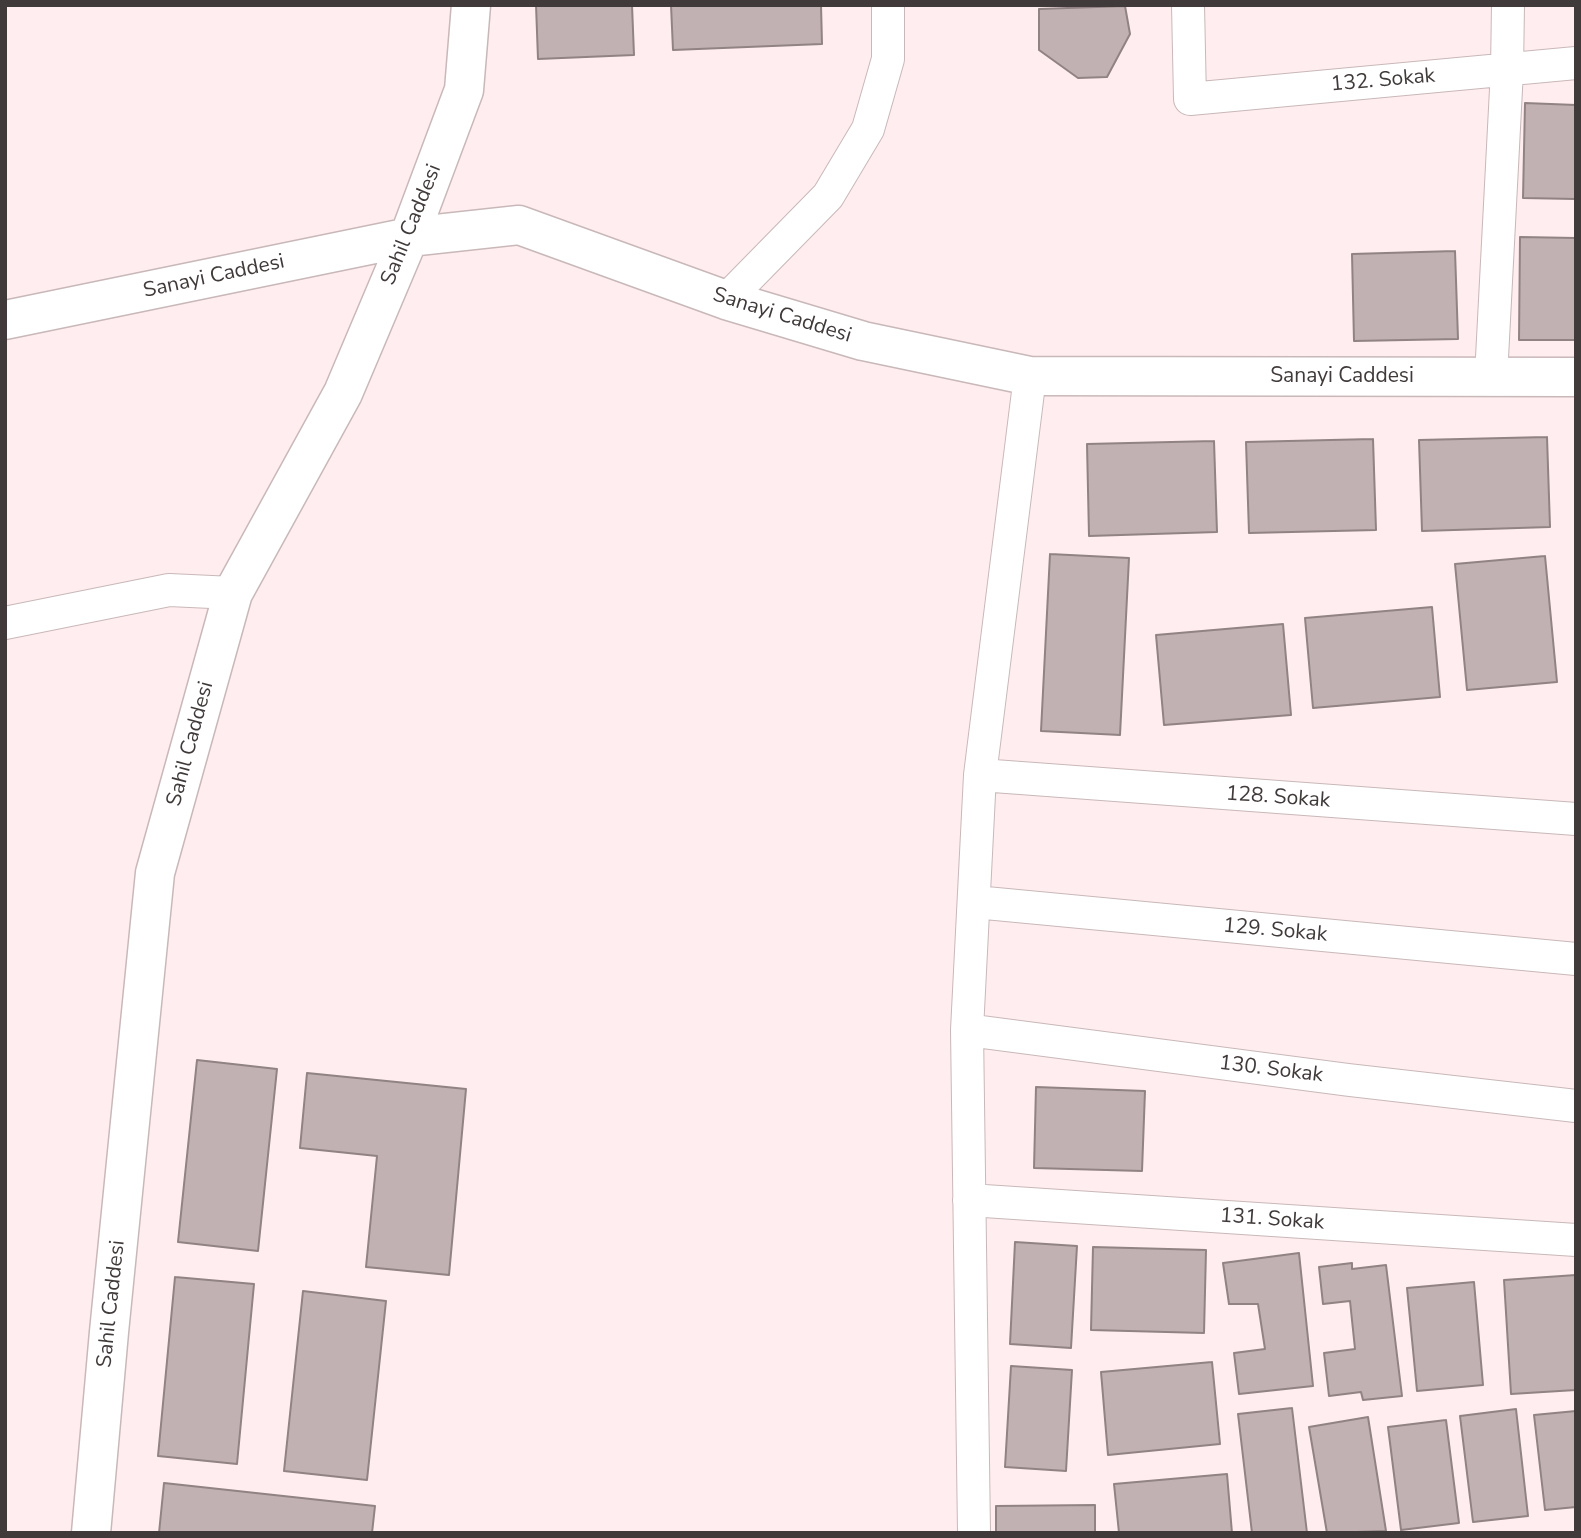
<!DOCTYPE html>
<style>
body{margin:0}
#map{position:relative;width:1581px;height:1538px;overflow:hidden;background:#ffedef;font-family:"Nunito Sans",sans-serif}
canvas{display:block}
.frame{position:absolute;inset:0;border:7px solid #403a3a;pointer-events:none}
</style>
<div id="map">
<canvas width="1581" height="1538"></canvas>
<div class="frame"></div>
</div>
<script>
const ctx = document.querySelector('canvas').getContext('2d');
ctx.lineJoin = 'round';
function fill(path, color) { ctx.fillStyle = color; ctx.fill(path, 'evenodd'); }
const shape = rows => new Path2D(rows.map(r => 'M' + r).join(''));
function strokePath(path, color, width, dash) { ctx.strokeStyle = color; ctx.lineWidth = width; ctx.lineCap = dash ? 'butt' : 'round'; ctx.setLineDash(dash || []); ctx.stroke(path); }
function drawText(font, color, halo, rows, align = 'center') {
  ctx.font = font + ' "Nunito Sans",sans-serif'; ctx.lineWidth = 5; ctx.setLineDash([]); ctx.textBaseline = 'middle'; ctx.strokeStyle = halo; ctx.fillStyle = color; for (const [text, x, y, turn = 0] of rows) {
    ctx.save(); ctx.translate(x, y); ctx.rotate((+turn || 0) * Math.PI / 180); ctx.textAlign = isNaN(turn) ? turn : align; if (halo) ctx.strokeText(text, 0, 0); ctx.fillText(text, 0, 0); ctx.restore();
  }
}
const building = shape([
 [536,5,632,5,634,55,538,59,536,5],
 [671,5,821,5,822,44,673,50,671,5],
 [1125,6,1130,34,1107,77,1078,78,1039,50,1039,9,1125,6],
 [1525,103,1576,105,1575,199,1523,198,1525,103],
 [1520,237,1576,238,1576,340,1519,340,1520,237],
 [1455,251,1458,339,1354,341,1352,254,1455,251],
 [1547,437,1550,527,1422,531,1419,440,1547,437],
 [1373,439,1376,530,1249,533,1246,442,1373,439],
 [1214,441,1217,532,1089,536,1087,444,1214,441],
 [1050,554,1129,558,1120,735,1041,731,1050,554],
 [1545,556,1557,682,1467,690,1455,564,1545,556],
 [1432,607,1440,697,1313,708,1305,618,1432,607],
 [1283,624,1291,715,1164,725,1156,635,1283,624],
 [197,1060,277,1069,258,1251,178,1242,197,1060],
 [307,1073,466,1089,449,1275,366,1267,377,1156,300,1148,307,1073],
 [1036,1087,1145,1091,1142,1171,1034,1168,1036,1087],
 [1015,1242,1077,1246,1071,1348,1010,1344,1015,1242],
 [1093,1247,1206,1250,1204,1333,1091,1330,1093,1247],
 [1299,1253,1313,1386,1239,1394,1234,1353,1265,1349,1258,1304,1229,1304,1223,1263,1299,1253],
 [1352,1263,1352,1269,1386,1265,1402,1396,1363,1400,1361,1392,1329,1396,1324,1353,1355,1349,1350,1301,1323,1304,1319,1267,1352,1263],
 [1576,1275,1576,1390,1511,1394,1504,1280,1576,1275],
 [175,1277,254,1284,237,1464,158,1456,175,1277],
 [1474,1282,1483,1385,1417,1391,1407,1288,1474,1282],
 [303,1291,386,1301,367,1480,284,1471,303,1291],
 [1212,1362,1220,1444,1108,1455,1101,1372,1212,1362],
 [1011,1366,1072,1370,1066,1471,1005,1467,1011,1366],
 [1292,1408,1307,1533,1252,1533,1238,1414,1292,1408],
 [1516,1409,1528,1516,1473,1522,1460,1416,1516,1409],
 [1576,1411,1576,1507,1545,1510,1534,1415,1576,1411],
 [1368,1417,1386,1531,1327,1533,1309,1427,1368,1417],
 [1446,1420,1459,1523,1401,1530,1388,1427,1446,1420],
 [1227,1474,1232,1533,1119,1533,1114,1484,1227,1474],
 [164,1483,375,1506,372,1533,159,1533,164,1483],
 [1095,1505,1095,1533,996,1533,996,1506,1095,1505]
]);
fill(building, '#c1b1b2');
strokePath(building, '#918283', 2);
const minor = shape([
 [1188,5,1190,99,1576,63],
 [726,300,828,196,868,129,888,59,888,5],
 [1491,377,1507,70,1508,5],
 [5,623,169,590,233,593],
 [980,775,1576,819],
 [975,902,1576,959],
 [967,1030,1349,1080,1576,1106],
 [969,1200,1576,1240],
 [974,1533,967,1030,980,775,1030,376]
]);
const tertiary = shape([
 [5,320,409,237,519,225,726,300,863,341,1030,376,1576,377],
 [91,1533,109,1332,155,873,233,593,343,393,409,237,464,90,471,5]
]);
strokePath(minor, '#c9b8b9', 34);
strokePath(tertiary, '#c9b8b9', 41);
strokePath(minor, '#fff', 32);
strokePath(tertiary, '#fff', 38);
drawText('21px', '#403a3a', '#fff', [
 ["132. Sokak",1383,81,-5],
 ["Sahil Caddesi",412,225,-68],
 ["Sanayi Caddesi",214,277,-12],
 ["Sanayi Caddesi",782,316,17],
 ["Sanayi Caddesi",1342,377],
 ["Sahil Caddesi",191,744,-75],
 ["128. Sokak",1278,798,4],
 ["129. Sokak",1275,931,5],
 ["130. Sokak",1271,1070,7],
 ["131. Sokak",1272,1220,4],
 ["Sahil Caddesi",112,1304,-84]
]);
</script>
